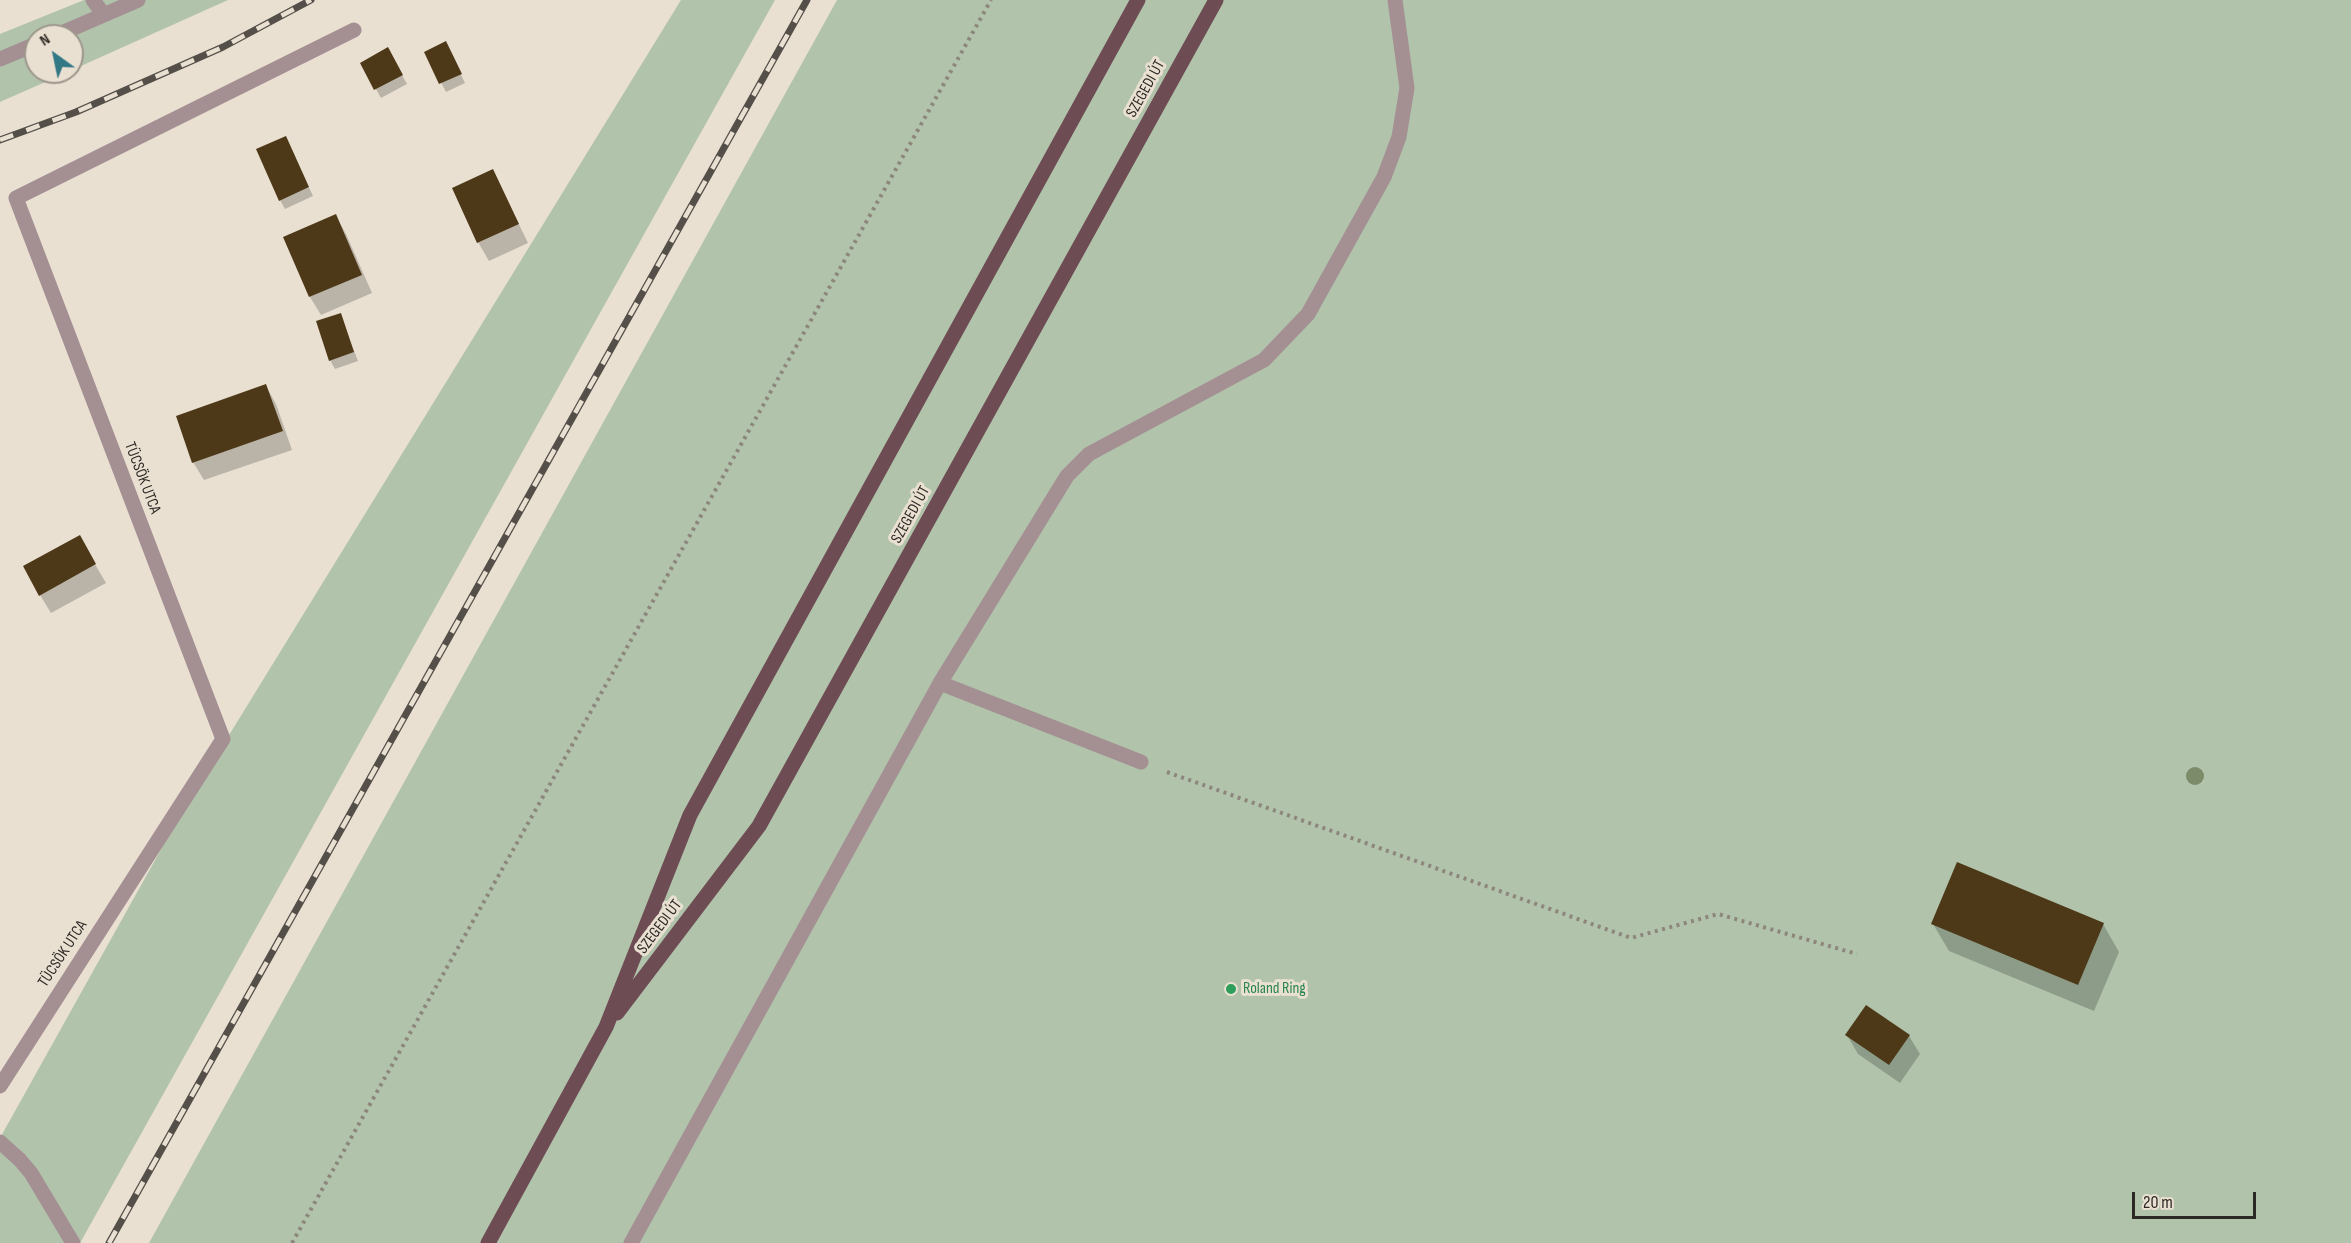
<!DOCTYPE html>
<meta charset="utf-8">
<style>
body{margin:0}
#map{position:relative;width:2351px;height:1243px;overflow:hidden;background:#e9e0d2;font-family:"Sofia Sans Condensed",sans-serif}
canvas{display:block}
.north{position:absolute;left:24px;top:24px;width:60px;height:60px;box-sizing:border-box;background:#e9e0d2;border:2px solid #9e978c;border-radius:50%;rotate:327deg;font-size:16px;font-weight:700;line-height:24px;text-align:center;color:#2d2924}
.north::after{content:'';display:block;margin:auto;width:21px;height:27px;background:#337885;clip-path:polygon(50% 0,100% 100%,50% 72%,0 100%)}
.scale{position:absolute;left:2132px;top:1192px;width:124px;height:27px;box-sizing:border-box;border:3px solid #2d2924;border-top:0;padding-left:8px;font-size:18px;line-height:21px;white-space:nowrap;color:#2d2924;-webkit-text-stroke:4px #e9e0d2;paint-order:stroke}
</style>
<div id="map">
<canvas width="2351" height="1243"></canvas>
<div class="north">N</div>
<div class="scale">20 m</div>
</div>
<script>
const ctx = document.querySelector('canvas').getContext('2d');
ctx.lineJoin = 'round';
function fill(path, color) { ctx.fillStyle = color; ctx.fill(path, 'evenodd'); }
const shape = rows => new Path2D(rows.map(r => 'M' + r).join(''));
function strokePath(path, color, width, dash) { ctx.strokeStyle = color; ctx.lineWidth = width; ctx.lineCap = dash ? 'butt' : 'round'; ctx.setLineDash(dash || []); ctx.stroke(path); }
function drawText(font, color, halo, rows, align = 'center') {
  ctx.font = font + ' "Sofia Sans Condensed",sans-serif'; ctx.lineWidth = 6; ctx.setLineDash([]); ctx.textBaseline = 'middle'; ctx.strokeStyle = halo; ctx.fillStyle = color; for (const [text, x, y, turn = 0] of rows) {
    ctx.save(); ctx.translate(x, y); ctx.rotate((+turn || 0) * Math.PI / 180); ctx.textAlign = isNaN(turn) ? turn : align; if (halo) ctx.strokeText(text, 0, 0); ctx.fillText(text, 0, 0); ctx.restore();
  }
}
fill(shape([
 [84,0,228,0,72,70,72,36,36,36,36,72,68,72,0,102,0,34],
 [681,0,775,0,80,1243,0,1243,0,1138,183,810],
 [837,0,2351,0,2351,1243,149,1243]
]), '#b1c3ab');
fill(shape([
 [387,49,407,84,381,98,362,64],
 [450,52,465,83,446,92,426,53],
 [290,147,313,196,285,209,280,200],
 [493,171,528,243,489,261,478,242],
 [336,216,346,234,372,293,321,315,310,297,285,237],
 [340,314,358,361,335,369,330,360],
 [266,386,276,404,292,450,204,480,193,462],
 [79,537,106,583,51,613,40,595],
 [1933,924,2103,924,2119,952,2094,1011,1949,951],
 [1847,1035,1909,1036,1920,1054,1900,1083,1858,1054]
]), '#0003');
fill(shape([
 [446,41,462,74,439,84,424,52],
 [388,47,403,75,374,90,360,63],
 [286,136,309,187,279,201,256,149],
 [493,169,519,224,477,243,452,188],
 [336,214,362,275,309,297,283,237],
 [341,313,354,352,329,361,316,321],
 [266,384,283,431,192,463,176,416],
 [80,535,96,564,39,596,23,566],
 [1957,862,2104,923,2078,985,1931,924],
 [1866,1005,1910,1035,1889,1065,1845,1035]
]), '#4d3817');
strokePath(shape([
 [1167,772,1631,938,1718,914,1857,954],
 [292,1243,991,0]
]), '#8d867d', 4, [3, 4.5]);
strokePath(shape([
 [940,683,1141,762],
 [631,1243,940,683,1067,476,1089,454,1264,360,1308,314,1384,177,1399,137,1407,88,1395,0]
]), '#a48f93', 15);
strokePath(shape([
 [93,0,104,15],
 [55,36,138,0],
 [0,59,36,44],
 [0,1086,223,739,16,198,354,30],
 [0,1142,20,1160,31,1173,73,1243]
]), '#a48f93', 15);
strokePath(shape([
 [617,1013,759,826,1216,0],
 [488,1243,606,1027,690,815,1138,0]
]), '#6e4c54', 15);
const rail = shape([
 [0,140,76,112,223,47,311,0],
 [109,1243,807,0]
]);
strokePath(rail, '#544f48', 7);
strokePath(rail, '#e9e0d2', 4.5, [14]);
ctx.fillStyle = '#7c8b6a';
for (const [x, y] of [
 [2195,776]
]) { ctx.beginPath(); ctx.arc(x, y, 9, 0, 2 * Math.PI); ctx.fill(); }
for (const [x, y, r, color] of [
 [1231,989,6,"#2e9e5b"]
]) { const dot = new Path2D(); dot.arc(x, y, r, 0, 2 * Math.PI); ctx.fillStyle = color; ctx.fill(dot); strokePath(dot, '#e9e0d2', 2); }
drawText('16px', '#2d2924', '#e9e0d2', [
 ["SZEGEDI ÚT",1146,89,-61],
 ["TÜCSÖK UTCA",142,478,69],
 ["SZEGEDI ÚT",911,515,-61],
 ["SZEGEDI ÚT",660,927,-53],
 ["TÜCSÖK UTCA",63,954,-57]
]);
drawText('16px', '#27864d', '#e9e0d2', [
 ["Roland Ring",1243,989]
], 'left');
</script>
